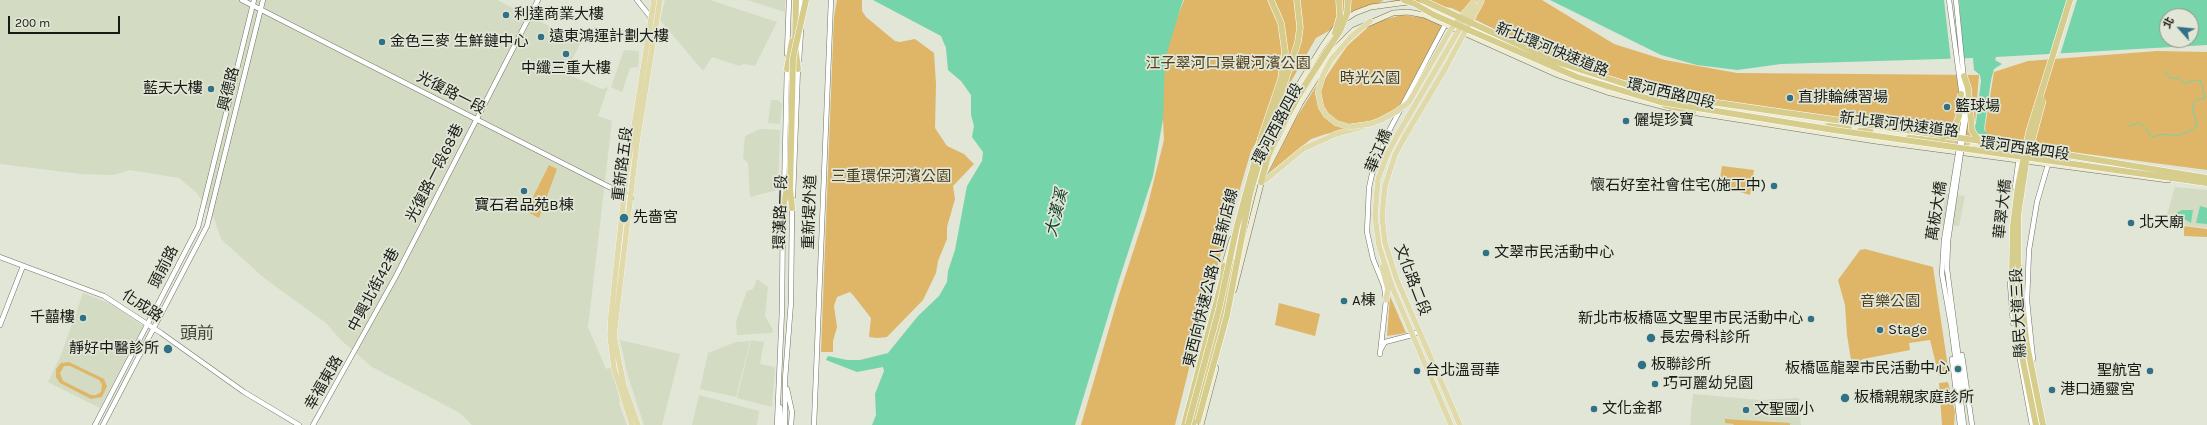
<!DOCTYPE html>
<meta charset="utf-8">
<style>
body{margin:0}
#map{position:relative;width:2207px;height:425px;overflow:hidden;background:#e1e6d6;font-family:Karla,"Noto Sans TC",sans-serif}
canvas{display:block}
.north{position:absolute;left:2159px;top:8px;width:40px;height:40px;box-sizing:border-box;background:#e1e6d6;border:1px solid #919489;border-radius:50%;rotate:297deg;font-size:11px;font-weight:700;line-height:16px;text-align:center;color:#181a15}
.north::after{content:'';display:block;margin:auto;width:14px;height:18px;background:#317085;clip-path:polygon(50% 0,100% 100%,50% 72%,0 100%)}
.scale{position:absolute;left:8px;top:16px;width:112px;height:18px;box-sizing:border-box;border:2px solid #181a15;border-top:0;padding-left:5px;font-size:12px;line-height:14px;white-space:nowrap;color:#181a15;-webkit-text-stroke:3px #e1e6d6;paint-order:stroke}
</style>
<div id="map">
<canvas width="2207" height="425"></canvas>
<div class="north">北</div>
<div class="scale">200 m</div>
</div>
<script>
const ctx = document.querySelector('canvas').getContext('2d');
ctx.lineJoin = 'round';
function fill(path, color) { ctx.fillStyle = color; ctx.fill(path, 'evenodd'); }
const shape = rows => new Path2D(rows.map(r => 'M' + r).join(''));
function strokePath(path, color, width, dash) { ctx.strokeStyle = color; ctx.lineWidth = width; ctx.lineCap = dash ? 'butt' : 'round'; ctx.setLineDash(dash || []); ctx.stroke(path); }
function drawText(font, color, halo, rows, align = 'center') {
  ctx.font = font + ' Karla,"Noto Sans TC",sans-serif'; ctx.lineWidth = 3.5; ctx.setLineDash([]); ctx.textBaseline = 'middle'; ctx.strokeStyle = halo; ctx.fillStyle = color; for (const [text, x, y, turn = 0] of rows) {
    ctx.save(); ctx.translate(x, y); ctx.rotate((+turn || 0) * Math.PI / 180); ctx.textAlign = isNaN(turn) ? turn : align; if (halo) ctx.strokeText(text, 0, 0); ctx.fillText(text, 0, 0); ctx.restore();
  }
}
fill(shape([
 [0,0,497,0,581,42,565,73,602,89,608,87,598,116,612,121,588,327,606,369,612,367,620,401,619,404,627,425,472,425,460,413,372,367,341,340,326,323,264,278,221,239,215,221,197,193,179,178,130,170,114,175,81,174,0,164],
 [665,0,710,0,777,22,755,66,744,64,739,66,712,57,703,71,660,20],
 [747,0,785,0,785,12],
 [624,50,639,51,638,67,630,68,622,92,611,87],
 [771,100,778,100,782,104,780,124,768,123],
 [760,129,780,130,778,190,750,197,748,163,743,158,745,136],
 [2175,187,2207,190,2207,228,2183,225,2183,222,2166,218],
 [1946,194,1965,196,1959,226,1940,225],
 [757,279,768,287,765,316,773,330,772,333,737,335,736,321,747,291,753,289],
 [83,293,111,304,143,326,100,408,48,382,61,355],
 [620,340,680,354,662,425,644,425,628,376],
 [751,340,764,342,760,364,775,367,772,407,737,398],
 [750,341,736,397,700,389,708,353,736,342],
 [1693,394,1760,400,1799,398,1801,425,1690,425],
 [699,395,759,411,757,425,692,425]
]), '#d3dbc3');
fill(shape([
 [837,0,862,0,862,11,866,17,895,41,900,42,915,39,934,53,936,84,935,128,947,146,964,154,974,164,953,186,955,199,947,227,947,239,938,261,936,273,923,300,887,337,877,338,869,337,871,318,853,295,850,292,837,297,834,306,837,327,833,341,833,352,821,352,834,17],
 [1184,0,1384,0,1316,38,1251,151,1198,332,1175,425,1081,425,1118,298,1146,212,1164,140,1160,63],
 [1389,0,1542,0,1614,44,1665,60,1737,73,1979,75,1975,122,1971,140,1687,96,1593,72,1534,49,1452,8],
 [1402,15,1427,18,1446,26,1396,111,1366,123,1346,125,1333,119,1323,107,1320,93,1324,80,1347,46,1367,28,1379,21],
 [2157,51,2207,52,2207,170,1988,141,1985,128,1994,72,2028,61],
 [1318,83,1324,115,1353,129,1326,134,1311,139,1268,174,1295,120],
 [549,165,557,169,539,218,526,211],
 [1722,166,1754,170,1750,195,1719,185],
 [2184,226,2207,229,2207,237,2184,236],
 [1865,249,1933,267,1949,374,1939,376,1930,340,1909,343,1910,350,1863,359,1852,366,1847,335,1845,305,1838,280,1860,250],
 [1390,296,1406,333,1387,336],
 [1279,303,1320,314,1315,336,1275,325],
 [69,362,104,379,107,386,102,397,91,399,60,383,56,377,56,369,61,363],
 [64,366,70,366,99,380,102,384,101,392,96,395,91,395,63,381,60,373],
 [1948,382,1955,412,1954,425,1942,425,1939,383],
 [1725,419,1790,423,1790,425,1733,425,1734,424,1725,423]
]), '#dfb568');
fill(shape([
 [873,0,1183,0,1165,59,1163,119,1153,176,1119,280,1075,425,872,425,876,415,875,394,884,371,883,367,857,372,826,360,828,356,847,360,860,360,888,353,918,316,939,296,947,282,948,271,955,250,967,186,982,161,983,152,972,137,974,126,971,115,971,95,961,81,948,70,946,48,941,36],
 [1550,0,2207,0,2207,45,1996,57,1995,60,2002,64,1994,69,1991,80,1984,129,1987,134,1978,134,1972,133,1976,123,1981,81,1980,75,1974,70,1973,58,1781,64,1737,70,1697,65,1661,55],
 [2167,16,2191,16,2191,40,2167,40],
 [2200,206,2207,208,2207,224,2196,223],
 [2182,210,2193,210,2191,223,2178,215,2176,213]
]), '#75d4a9');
fill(shape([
 [1944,0,1959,0,1964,61,1951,62],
 [2067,0,2077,0,2060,55,2049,56]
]), '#e1e6d6');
strokePath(shape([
 [2129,126,2139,123,2147,129,2151,137,2165,134,2172,136,2181,135,2196,127,2197,122,2193,112,2193,104,2196,100,2205,98,2201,81,2193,80,2186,84,2178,78,2170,78,2165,71]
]), '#75d4a9', 1);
const tertiary = shape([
 [242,0,631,198],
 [637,0,653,20],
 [800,0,800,18],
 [787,54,789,0],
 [799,60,801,31],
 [2015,187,2020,149],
 [784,196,787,66],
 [793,196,798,67],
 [1944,240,1942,274,1951,325,1964,425],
 [1948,241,1947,269,1963,390],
 [0,257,104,296,161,333,244,392,299,425],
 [2010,283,2013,323],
 [0,325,23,266],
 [2016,338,2032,425],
 [1381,349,1385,342,1412,335,1419,331],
 [1380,354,1386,300,1384,286,1373,259,1367,232,1369,188,1372,174,1390,129,1445,25],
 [1962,355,1972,425],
 [1952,359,1960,425],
 [2033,359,2027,301,2029,250,2037,202,2051,154],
 [787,389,792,412,791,425],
 [780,407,781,425],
 [95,425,198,227,254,0],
 [103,425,207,226,263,0],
 [313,425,396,276,538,0],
 [777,425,782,310,783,204],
 [785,425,785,379,791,302,792,205],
 [814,425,831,0]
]);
const secondary = shape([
 [1422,6,1528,53],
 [1344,20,1355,13,1371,7,1408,2],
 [1564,69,1629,88],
 [1639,91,1693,103,1913,136],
 [1691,112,1875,141,2168,180],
 [1272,128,1322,47,1336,27],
 [1965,143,2008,148],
 [1265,173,1300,104,1334,50,1354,30,1393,13,1408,12,1424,15,1558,75,1607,92,1669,108],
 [1224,266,1232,239],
 [1234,290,1262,180],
 [1201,425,1216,368]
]);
const primary = shape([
 [1350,38,1370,21],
 [1398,134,1387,155,1378,179,1375,216,1379,246,1393,289,1451,425],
 [1404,138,1395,155,1385,186,1382,216,1385,243,1397,280,1460,425],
 [1261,182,1267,179,1303,149,1336,134,1362,127],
 [1382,267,1388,289,1386,300],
 [632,425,614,369,610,336,611,315,626,177,654,0],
 [638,425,624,386,614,336,637,142,660,0]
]);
const trunk = shape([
 [796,0,795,45,798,69],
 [1404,0,1415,4],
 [787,69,792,41],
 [1665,105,1693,112],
 [1828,126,1849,129],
 [1860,131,1870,130],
 [1261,138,1281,79,1285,52,1281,23,1271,0],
 [1909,138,1967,143],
 [1266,139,1298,42,1300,27,1297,0],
 [1266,148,1274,136],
 [1261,182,1268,156,1276,137],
 [790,189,792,208],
 [783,207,787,189],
 [1184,425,1223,277,1224,266],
 [1193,425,1234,262]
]);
strokePath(tertiary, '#6f7365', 5.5);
strokePath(secondary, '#6f7365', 6);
strokePath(primary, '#fff', 6);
strokePath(trunk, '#fff', 7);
strokePath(tertiary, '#fff', 4.5);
strokePath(secondary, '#efecd4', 5);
strokePath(primary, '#e0d9a9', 5.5);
strokePath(trunk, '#d6cc8c', 6);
const tertiaryBridge = shape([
 [1949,0,1962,97],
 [1944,240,1963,123,1962,105],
 [1948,241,1967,111,1956,0]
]);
const primaryBridge = shape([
 [1350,38,1331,60,1323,75,1318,92,1321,107,1326,115,1336,123,1349,127,1370,124,1379,121,1396,112,1409,102,1451,29,1475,0],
 [1398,134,1473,6],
 [1404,138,1445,69,1482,0]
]);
const trunkBridge = shape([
 [1422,0,1554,61,1640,89,1690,99,1995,143,2207,178],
 [1415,4,1434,15,1577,77,1660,102,1834,130,2207,183],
 [1335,33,1340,16,1339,0],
 [1964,76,1968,88,1972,131,1980,142],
 [1276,137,1303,88,1340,31,1347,14,1348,0],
 [1943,138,1956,124,1959,116,1961,94],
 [2029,152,2043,100],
 [2026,163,2018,215,2018,260,2026,340,2043,425],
 [790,189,793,58,806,0],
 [1198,421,1227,315,1250,194,1266,139],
 [1188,425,1219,309,1237,226,1261,138],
 [2036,425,2017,332,2012,281,2013,226,2018,186,2029,132,2070,0]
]);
strokePath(tertiaryBridge, '#6f7365', 5.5, []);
strokePath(primaryBridge, '#fff', 6, []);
strokePath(trunkBridge, '#fff', 7, []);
strokePath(tertiaryBridge, '#fff', 4.5);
strokePath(primaryBridge, '#e0d9a9', 5.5);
strokePath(trunkBridge, '#d6cc8c', 6);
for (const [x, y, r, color] of [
 [506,15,4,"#317085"],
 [541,37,4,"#317085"],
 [382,42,4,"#317085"],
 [566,54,4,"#317085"],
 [211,89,4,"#317085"],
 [1790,98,4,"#317085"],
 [1947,107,4,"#317085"],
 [1626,121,4,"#317085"],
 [1774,186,4,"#317085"],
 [524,191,4,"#317085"],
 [624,218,5,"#317085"],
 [2131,223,4,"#317085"],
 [1486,253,4,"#317085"],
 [1344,301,4,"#317085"],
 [83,318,4,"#317085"],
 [1811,319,4,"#317085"],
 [1880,330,4,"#317085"],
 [1651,338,5,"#317085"],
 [168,349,5,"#317085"],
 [1642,365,5,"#317085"],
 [1958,369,4,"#317085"],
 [1417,371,4,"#317085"],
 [2150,371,4,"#317085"],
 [1655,384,4,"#317085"],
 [2052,390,4,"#317085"],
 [1845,398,5,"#317085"],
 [1594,409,4,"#317085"],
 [1746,410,4,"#317085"]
]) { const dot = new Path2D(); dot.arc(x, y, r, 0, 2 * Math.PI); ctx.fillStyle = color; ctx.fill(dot); strokePath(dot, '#e1e6d6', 1.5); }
drawText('15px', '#181a15', '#e1e6d6', [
 ["利達商業大樓",514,15],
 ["遠東鴻運計劃大樓",549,37],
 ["金色三麥 生鮮鏈中心",390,42],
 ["中纖三重大樓",566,69,"center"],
 ["藍天大樓",203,89,"right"],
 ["直排輪練習場",1798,98],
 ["籃球場",1955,107],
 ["儷堤珍寶",1634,121],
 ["懷石好室社會住宅(施工中)",1766,186,"right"],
 ["寶石君品苑B棟",524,206,"center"],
 ["先嗇宮",633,218],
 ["北天廟",2139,223],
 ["文翠市民活動中心",1494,253],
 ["A棟",1352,301],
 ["千囍樓",75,318,"right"],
 ["新北市板橋區文聖里市民活動中心",1803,319,"right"],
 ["Stage",1888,330],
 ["長宏骨科診所",1660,338],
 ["靜好中醫診所",159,349,"right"],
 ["板聯診所",1651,365],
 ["板橋區龍翠市民活動中心",1950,369,"right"],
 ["台北溫哥華",1425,371],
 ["聖航宮",2142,371,"right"],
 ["巧可麗幼兒園",1663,384],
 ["港口通靈宮",2060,390],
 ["板橋親親家庭診所",1854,398],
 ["文化金都",1602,409],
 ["文聖國小",1754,410]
], 'left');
drawText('15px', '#181a15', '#e1e6d6', [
 ["新北環河快速道路",1552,50,22],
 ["興德路",229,89,-76],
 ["光復路一段",451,93,27],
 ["環河西路四段",1671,94,13],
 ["環河西路四段",1278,124,-62],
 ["新北環河快速道路",1899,125,7],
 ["環河西路四段",2025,149,8],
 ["華江橋",1379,151,-67],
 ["重新路五段",623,164,-83],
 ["光復路一段68巷",435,173,-63],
 ["華翠大橋",2003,209,-84],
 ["萬板大橋",1937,211,-81],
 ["環漢路一段",781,212,-88],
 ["重新堤外道",810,212,-88],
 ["頭前路",164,267,-63],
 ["東西向快速公路 八里新店線",1211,278,-76],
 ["文化路二段",1412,280,69],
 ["中興北街42巷",374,290,-62],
 ["化成路",142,306,33],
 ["縣民大道三段",2019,313,-93],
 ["幸福東路",324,383,-60]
]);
drawText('15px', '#503d1a', '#e1e6d6', [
 ["江子翠河口景觀河濱公園",1228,64],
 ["時光公園",1370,79],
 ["三重環保河濱公園",891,177],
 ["音樂公園",1890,302]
]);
drawText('italic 16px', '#123c2a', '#e1e6d6', [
 ["大漢溪",1057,213,-76]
]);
drawText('17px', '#414537', '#e1e6d6', [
 ["頭前",197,334]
]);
</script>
